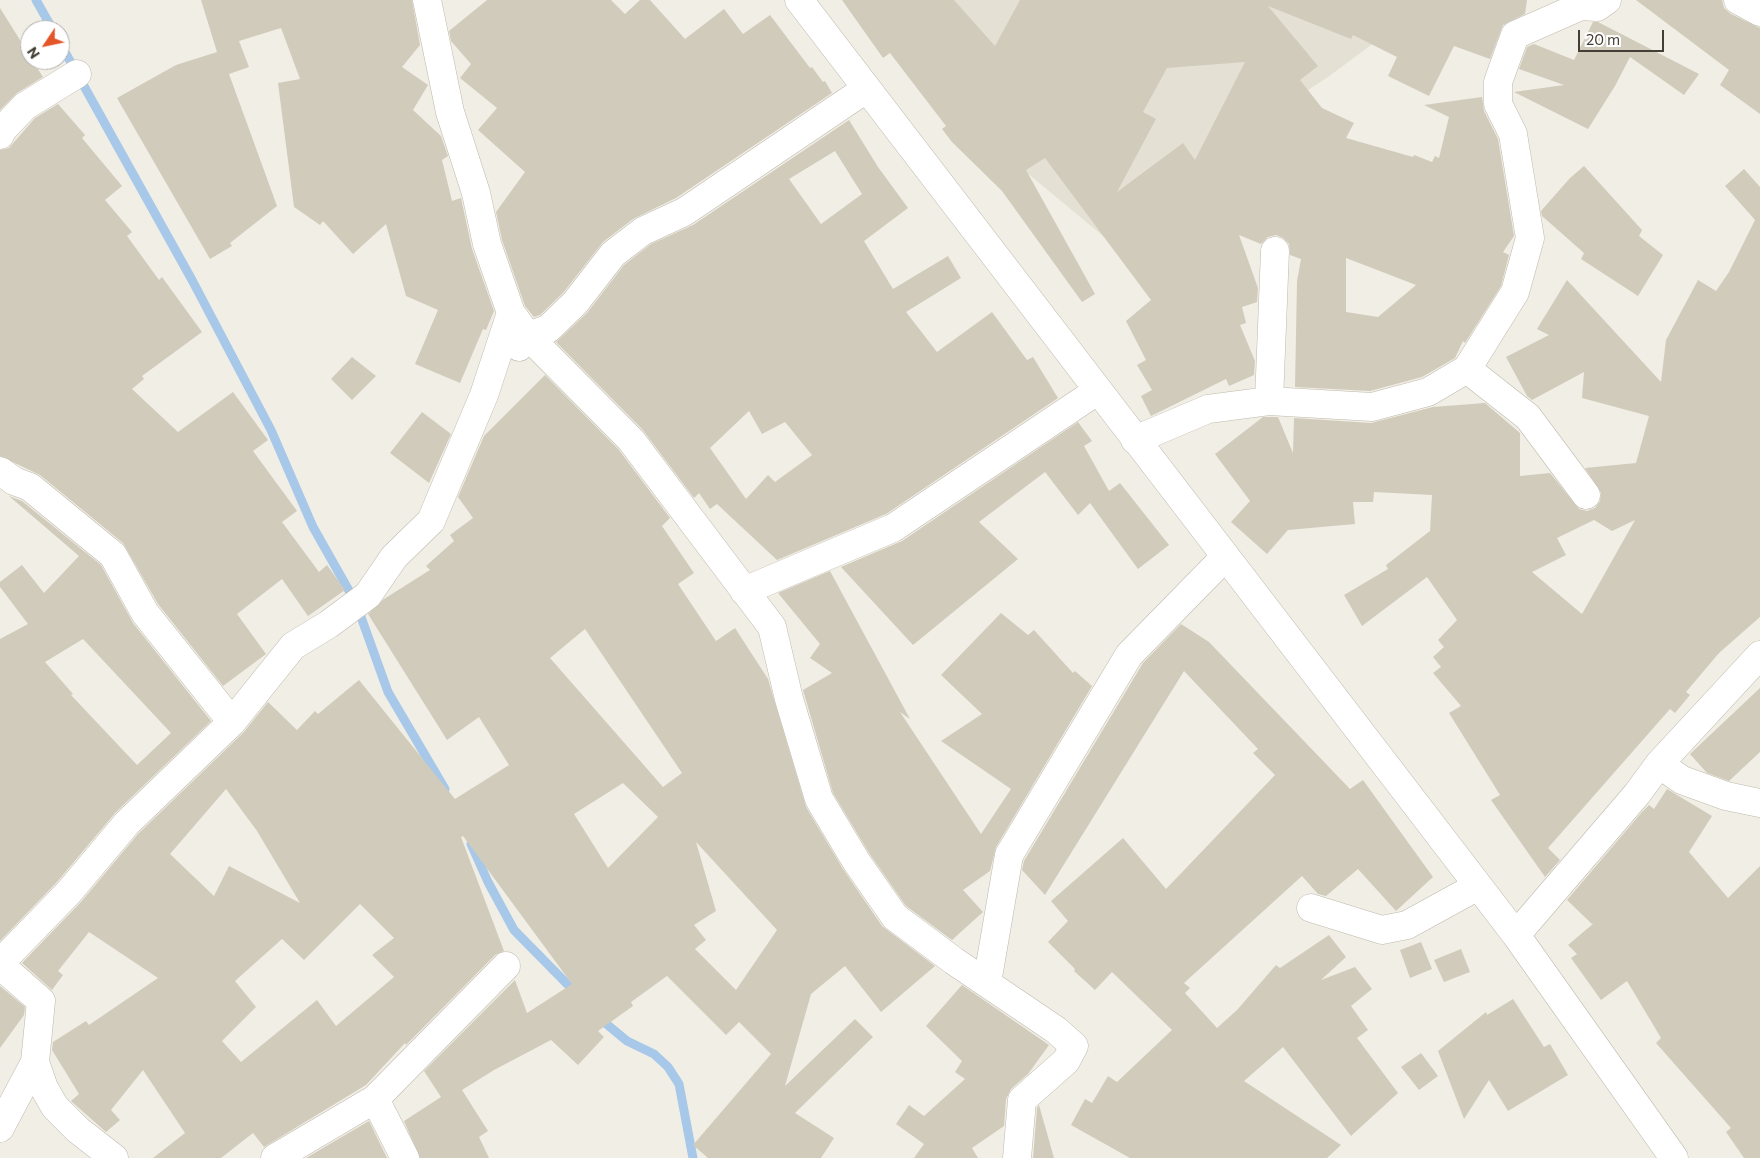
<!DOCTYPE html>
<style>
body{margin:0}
#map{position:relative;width:1760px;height:1158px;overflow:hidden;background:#f1eee5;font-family:Commissioner,sans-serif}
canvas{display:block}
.north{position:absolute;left:20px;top:20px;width:50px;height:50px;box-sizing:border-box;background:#fff;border:1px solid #b4b2af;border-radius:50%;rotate:236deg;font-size:14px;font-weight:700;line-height:20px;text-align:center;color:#433f36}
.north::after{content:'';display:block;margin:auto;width:18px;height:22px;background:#e45629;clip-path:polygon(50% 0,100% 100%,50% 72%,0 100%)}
.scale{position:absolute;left:1578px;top:30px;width:86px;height:22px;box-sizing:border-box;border:2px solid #433f36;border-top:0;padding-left:6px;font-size:15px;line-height:18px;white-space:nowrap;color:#433f36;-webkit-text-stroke:4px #fff;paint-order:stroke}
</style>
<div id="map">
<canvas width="1760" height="1158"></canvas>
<div class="north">N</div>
<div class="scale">20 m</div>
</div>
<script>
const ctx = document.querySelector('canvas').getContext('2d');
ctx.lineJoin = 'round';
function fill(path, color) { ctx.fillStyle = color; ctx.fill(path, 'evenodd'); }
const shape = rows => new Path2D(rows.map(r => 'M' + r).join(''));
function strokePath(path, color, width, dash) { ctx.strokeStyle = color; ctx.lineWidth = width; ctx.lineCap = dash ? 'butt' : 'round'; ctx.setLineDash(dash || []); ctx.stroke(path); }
fill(shape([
 [883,0,1432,0,1328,77,1242,134,1109,241,967,123]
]), '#e4e1d4');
strokePath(shape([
 [36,0,53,30],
 [60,43,192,280,271,430,313,527,356,603,388,692,445,789],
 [471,844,488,882,514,930,577,994],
 [598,1017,627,1041,654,1054,668,1067,679,1084,693,1158]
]), '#a7c8e8', 9);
fill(shape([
 [201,0,412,0,420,45,402,67,428,85,413,110,441,136,448,156,442,160,452,201,461,198,472,249,494,311,486,330,483,329,460,383,415,364,438,310,406,296,386,224,353,254,323,221,320,225,294,207,278,83,300,79,281,28,239,41,249,67,229,74,277,206,230,243,232,246,210,259,117,98,176,65,217,52],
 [487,0,611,0,625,14,640,0,650,0,685,39,724,9,743,34,770,15,810,68,812,67,823,82,825,81,832,93,676,198,633,219,603,242,563,293,540,315,534,317,525,306,502,240,496,212,525,172,478,130,497,108,460,78,471,64,451,41,449,31],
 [842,0,954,0,995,46,1020,0,1527,0,1525,14,1503,25,1490,59,1454,46,1429,96,1388,76,1397,57,1353,35,1351,39,1268,6,1318,66,1300,80,1322,108,1354,123,1346,138,1413,157,1414,155,1432,162,1435,156,1439,158,1449,117,1424,105,1482,97,1484,111,1498,139,1514,236,1503,252,1509,255,1501,286,1465,343,1463,341,1455,358,1422,377,1370,391,1295,387,1297,281,1301,259,1290,255,1289,244,1283,238,1276,235,1268,237,1261,244,1239,235,1258,288,1257,302,1242,307,1246,323,1240,325,1255,361,1254,375,1229,386,1226,379,1151,416,1141,396,1152,390,1137,365,1146,360,1126,321,1151,300,1045,158,1026,170,1095,294,1082,302,1002,191,952,142,942,129,946,126,890,53,883,58],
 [1245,62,1195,160,1183,143,1117,192,1156,119,1143,112,1167,68],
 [1346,258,1416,285,1378,317,1346,312],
 [1636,0,1722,0,1724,8,1731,14,1760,28,1760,114,1720,85,1729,70],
 [0,8,30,56,30,60,32,60,43,77,17,93,0,110],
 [1593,22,1598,22,1699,74,1684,95,1630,57,1615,86,1588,129,1514,92,1564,85,1519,69,1527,47,1534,44,1574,60],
 [58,104,85,135,82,138,122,186,105,200,132,232,127,236,159,280,162,277,202,332,142,376,144,379,132,389,178,432,233,392,268,440,253,451,297,511,282,522,319,572,327,565,345,590,308,616,282,579,237,614,266,654,223,686,158,604,123,543,40,475,0,456,0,150,9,148,35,118],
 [849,120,878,167,908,208,864,241,893,289,948,256,961,278,906,312,937,352,992,312,1027,360,1033,357,1058,398,886,514,777,560,717,504,710,509,699,493,694,498,642,429,556,342,587,313,624,265,651,244,693,225],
 [835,151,862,194,821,224,789,179],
 [749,411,762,434,785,422,812,455,775,482,768,475,746,499,710,448],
 [1584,166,1642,230,1639,236,1663,255,1638,296,1581,259,1584,253,1542,216,1541,211,1570,178],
 [1744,169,1760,187,1760,617,1719,653,1686,692,1690,695,1675,713,1670,709,1548,848,1560,860,1545,877,1491,800,1500,795,1449,713,1461,706,1433,673,1441,667,1433,657,1444,647,1438,640,1457,620,1427,577,1362,626,1344,595,1388,569,1386,565,1430,531,1432,495,1374,492,1373,502,1353,502,1355,524,1288,530,1267,554,1231,522,1250,501,1215,454,1263,417,1278,417,1293,453,1294,418,1371,423,1433,407,1485,403,1520,433,1520,476,1550,473,1579,509,1587,511,1595,508,1600,501,1601,493,1585,468,1636,463,1649,416,1582,398,1584,372,1532,400,1527,396,1506,357,1549,335,1537,329,1567,280,1661,382,1666,340,1698,280,1716,291,1729,272,1755,220,1725,186],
 [1594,520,1612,531,1635,520,1582,614,1532,572,1566,555,1557,538],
 [352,357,376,376,352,400,331,379],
 [545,375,619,450,670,518,662,526,694,573,678,584,716,641,735,628,768,679,806,807,843,869,882,926,935,966,881,1012,845,966,811,994,785,1086,855,1019,873,1037,795,1113,834,1138,821,1158,708,1158,693,1145,771,1054,739,1022,726,1035,667,976,631,1002,633,1006,598,1031,604,1037,578,1065,551,1040,494,1070,462,1090,488,1131,479,1137,489,1158,420,1158,404,1121,441,1097,424,1071,515,980,527,1013,572,984,463,836,461,837,504,951,495,955,406,1045,405,1043,366,1085,264,1147,253,1133,221,1158,153,1158,185,1133,143,1070,111,1110,120,1120,106,1132,71,1101,79,1094,52,1050,53,1042,86,1021,89,1025,158,978,89,932,58,971,63,975,52,990,22,963,81,902,138,834,243,733,268,702,297,730,315,711,318,714,359,680,455,799,509,765,479,717,447,740,368,614,384,599,430,570,426,566,454,541,450,535,473,518,458,497,484,436],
 [585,629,682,773,663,787,550,658],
 [623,783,658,817,608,868,574,814],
 [226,789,257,831,300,903,229,866,214,896,170,854],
 [696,842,777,930,736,990,695,949,706,940,694,925,716,911],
 [360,904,394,938,372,955,394,977,336,1026,317,1000,241,1062,222,1041,256,1007,235,981,282,939,304,960],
 [422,412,451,434,429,483,390,453],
 [1078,422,1092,441,1084,446,1109,491,1120,483,1169,545,1138,569,1090,503,1078,515,1045,472,979,522,1018,559,913,645,841,567,902,541],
 [9,496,22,501,101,565,133,623,211,721,116,812,57,882,0,941,0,639,28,624,0,587,0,582,22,565,44,593,79,556],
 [83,639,171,733,137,765,71,695,73,694,45,662],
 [830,571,910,719,900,712,981,834,1011,789,941,741,982,714,941,675,1001,613,1028,635,1034,630,1073,673,1075,671,1092,686,996,847,990,871,963,890,983,912,952,940,906,906,869,853,833,793,803,690,832,673,810,658,820,644,778,593],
 [1181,624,1209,642,1350,789,1363,780,1433,877,1396,911,1358,869,1326,896,1318,894,1302,876,1184,983,1190,988,1185,993,1217,1028,1237,1010,1276,965,1280,968,1329,935,1346,957,1321,980,1355,967,1372,989,1351,1006,1368,1030,1357,1038,1398,1093,1351,1136,1283,1047,1244,1081,1341,1145,1327,1158,1130,1158,1071,1125,1085,1099,1092,1103,1108,1076,1117,1082,1172,1030,1112,972,1095,990,1074,971,1075,969,1048,942,1068,921,1051,901,1123,838,1166,889,1275,775,1253,753,1258,749,1184,671,1045,895,1022,870,1024,861,1143,663],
 [1760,688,1760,752,1729,781,1707,773,1690,754],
 [1667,789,1712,816,1689,852,1728,898,1760,866,1760,1158,1744,1158,1726,1132,1731,1128,1656,1043,1661,1038,1627,981,1601,1000,1571,958,1577,954,1568,945,1594,923,1592,924,1567,900,1642,812,1649,805,1654,809],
 [1421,942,1432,969,1410,978,1400,950],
 [1461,949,1470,972,1444,982,1434,960],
 [962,985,1049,1045,1028,1074,1011,1089,1006,1099,1004,1126,972,1148,978,1158,914,1158,924,1144,896,1124,909,1105,924,1116,965,1079,955,1072,962,1061,926,1026],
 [0,986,25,1007,24,1015,0,1048],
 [1513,999,1544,1047,1550,1044,1568,1075,1508,1111,1489,1080,1464,1119,1438,1051,1486,1012,1487,1015],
 [1421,1053,1438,1076,1419,1090,1401,1067],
 [1039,1105,1054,1158,1033,1158,1037,1108],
 [369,1121,387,1158,306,1158]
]), '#d1cbbc');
const minor = shape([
 [427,0,450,112,476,193,487,244,511,313,528,336,631,440,772,627,789,699,819,799,856,861,895,917,954,961,1056,1030,1074,1046,1066,1061,1022,1100,1017,1158],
 [799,0,1516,935,1674,1158],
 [1738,0,1760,12],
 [0,135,3,129,25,106,77,74],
 [519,347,528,336,548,329,575,303,613,254,643,231,684,212,866,89],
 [1467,369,1528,417,1586,495],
 [1269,401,1275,251],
 [1135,440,1208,409,1269,401,1372,407,1428,392,1467,369,1515,292,1530,238,1513,134,1498,104,1498,82,1515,35,1581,6,1597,7,1607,0],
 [0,471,14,481,30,487,113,555,145,613,232,722],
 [744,591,893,528,1097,391],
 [1659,764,1682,780,1726,796,1760,803],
 [1311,908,1382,930,1407,925,1478,886],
 [1516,935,1637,794,1659,764,1760,655],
 [0,963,69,892,127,823,232,722,293,646,329,624,368,595,394,557,431,521,484,395,511,313],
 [0,965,41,1001,35,1062,44,1088,55,1107,78,1130,114,1158],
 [987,983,1009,855,1129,655,1225,557],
 [375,1099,405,1158],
 [0,1128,35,1062],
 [275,1158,375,1099,506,966]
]);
strokePath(minor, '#beb9ac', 29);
strokePath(minor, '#fff', 28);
</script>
